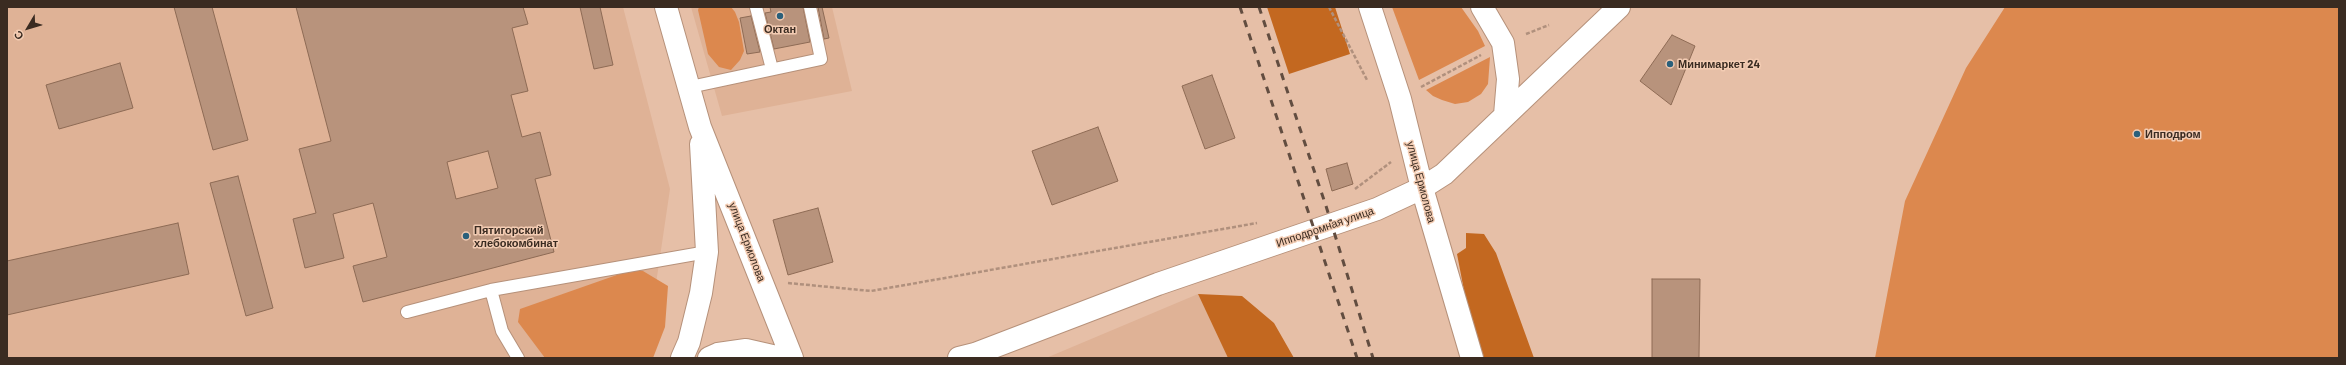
<!DOCTYPE html>
<meta charset="utf-8">
<style>
body{margin:0}
#map{position:relative;width:2346px;height:365px;overflow:hidden;background:#e6bfa7;font-family:Barlow,sans-serif}
canvas{display:block}
.frame{position:absolute;inset:0;border:8px solid #3a2b21;pointer-events:none}
.north{position:absolute;left:8px;top:8px;width:40px;height:40px;-webkit-text-stroke:3px #f3ccb3;paint-order:stroke;rotate:232deg;font-size:11px;font-weight:700;line-height:16px;text-align:center;color:#3a2b21}
.north::after{content:'';display:block;margin:auto;width:14px;height:18px;background:#3a2b21;clip-path:polygon(50% 0,100% 100%,50% 72%,0 100%)}
</style>
<div id="map">
<canvas width="2346" height="365"></canvas>
<div class="frame"></div>
<div class="north">С</div>
</div>
<script>
const ctx = document.querySelector('canvas').getContext('2d');
ctx.lineJoin = 'round';
function fill(path, color) { ctx.fillStyle = color; ctx.fill(path, 'evenodd'); }
const shape = rows => new Path2D(rows.map(r => 'M' + r).join(''));
function strokePath(path, color, width, dash) { ctx.strokeStyle = color; ctx.lineWidth = width; ctx.lineCap = dash ? 'butt' : 'round'; ctx.setLineDash(dash || []); ctx.stroke(path); }
function drawText(font, color, halo, rows, align = 'center') {
  ctx.font = font + ' Barlow,sans-serif'; ctx.lineWidth = 3; ctx.setLineDash([]); ctx.textBaseline = 'middle'; ctx.strokeStyle = halo; ctx.fillStyle = color; for (const [text, x, y, turn = 0] of rows) {
    ctx.save(); ctx.translate(x, y); ctx.rotate((+turn || 0) * Math.PI / 180); ctx.textAlign = isNaN(turn) ? turn : align; if (halo) ctx.strokeText(text, 0, 0); ctx.fillText(text, 0, 0); ctx.restore();
  }
}
fill(shape([
 [7,7,623,7,670,189,645,358,7,358],
 [691,7,832,7,852,91,722,116],
 [1198,294,1228,358,1046,358]
]), '#dfb296');
fill(shape([
 [699,7,731,7,735,12,739,22,744,51,740,60,731,70,719,67,708,54,698,10],
 [1392,7,1461,7,1478,31,1485,46,1419,80],
 [2005,7,2339,7,2339,358,1875,358,1905,201,1966,68],
 [1490,57,1488,84,1481,94,1468,102,1455,104,1442,100,1433,96,1426,90],
 [631,270,643,271,668,286,665,327,653,358,545,358,518,322,520,309]
]), '#dc884e');
fill(shape([
 [1267,7,1335,7,1350,54,1289,74],
 [1466,233,1484,234,1496,253,1534,358,1477,358,1457,254,1466,248],
 [1198,294,1242,296,1274,323,1294,358,1228,358]
]), '#c36820');
const building = shape([
 [174,7,212,7,248,140,213,150,174,7],
 [296,7,523,7,528,24,512,28,528,91,511,95,522,137,540,132,551,175,535,179,554,252,363,302,353,266,387,257,373,203,333,214,344,258,305,268,293,219,316,213,299,149,331,141,296,7],
 [488,151,498,188,456,199,447,162,488,151],
 [580,7,600,7,613,65,594,69,580,7],
 [770,7,803,7,810,42,774,49,765,13,771,12,770,7],
 [818,7,822,7,829,38,824,39,818,7],
 [751,16,760,52,747,54,740,18,751,16],
 [1672,35,1695,46,1671,105,1640,81,1672,35],
 [120,63,133,108,59,129,46,85,120,63],
 [1212,75,1235,138,1205,149,1182,86,1212,75],
 [1098,127,1118,181,1052,205,1032,151,1098,127],
 [1347,163,1353,184,1332,191,1326,169,1347,163],
 [238,176,273,308,246,316,210,183,238,176],
 [818,208,833,262,788,275,773,220,818,208],
 [178,223,189,274,7,315,7,261,178,223],
 [1652,279,1700,279,1699,358,1652,358,1652,279]
]);
fill(building, '#b8937c');
strokePath(building, '#8e6b55', 1);
const lane = shape([
 [756,7,772,69],
 [690,87,821,59,810,7],
 [491,290,502,331,518,358],
 [407,312,491,290,707,252]
]);
const street = shape([
 [1422,188,1472,358]
]);
const secondary = shape([
 [666,7,700,127,792,358],
 [1370,7,1400,99,1422,188],
 [1482,7,1503,43,1508,79,1505,115],
 [682,358,689,342,701,293,707,252,701,144],
 [709,358,718,354,746,350,781,358],
 [959,358,975,354,1158,284,1377,209,1422,188,1444,174,1619,7]
]);
strokePath(lane, '#b6917a', 14);
strokePath(street, '#b6917a', 24);
strokePath(secondary, '#b6917a', 24);
strokePath(shape([
 [1329,7,1367,80],
 [1526,34,1549,25],
 [1421,87,1481,55],
 [1355,189,1391,162],
 [788,283,871,291,1257,223]
]), '#b0907d', 2.5, [4, 2]);
strokePath(lane, '#fff', 12);
strokePath(street, '#fff', 22);
strokePath(secondary, '#fff', 22);
strokePath(shape([
 [1240,7,1357,358],
 [1259,7,1326,206,1373,358]
]), '#624d40', 3, [7, 7]);
for (const [x, y, r, color] of [
 [780,16,4,"#2a607b"],
 [1670,64,4,"#2a607b"],
 [2137,134,4,"#2a607b"],
 [466,236,4,"#2a607b"]
]) { const dot = new Path2D(); dot.arc(x, y, r, 0, 2 * Math.PI); ctx.fillStyle = color; ctx.fill(dot); strokePath(dot, '#f3ccb3', 1.5); }
drawText('bold 11px', '#3a2b21', '#f3ccb3', [
 ["Октан",780,29,"center"],
 ["Минимаркет 24",1678,64],
 ["Ипподpом",2145,134],
 ["Пятигорский",474,230],
 ["хлебокомбинат",474,243]
], 'left');
drawText('11px', '#3a2b21', '#f3ccb3', [
 ["улица Ермолова",1421,182,75],
 ["Ипподромная улица",1325,227,-19],
 ["улица Ермолова",747,242,69]
]);
</script>
